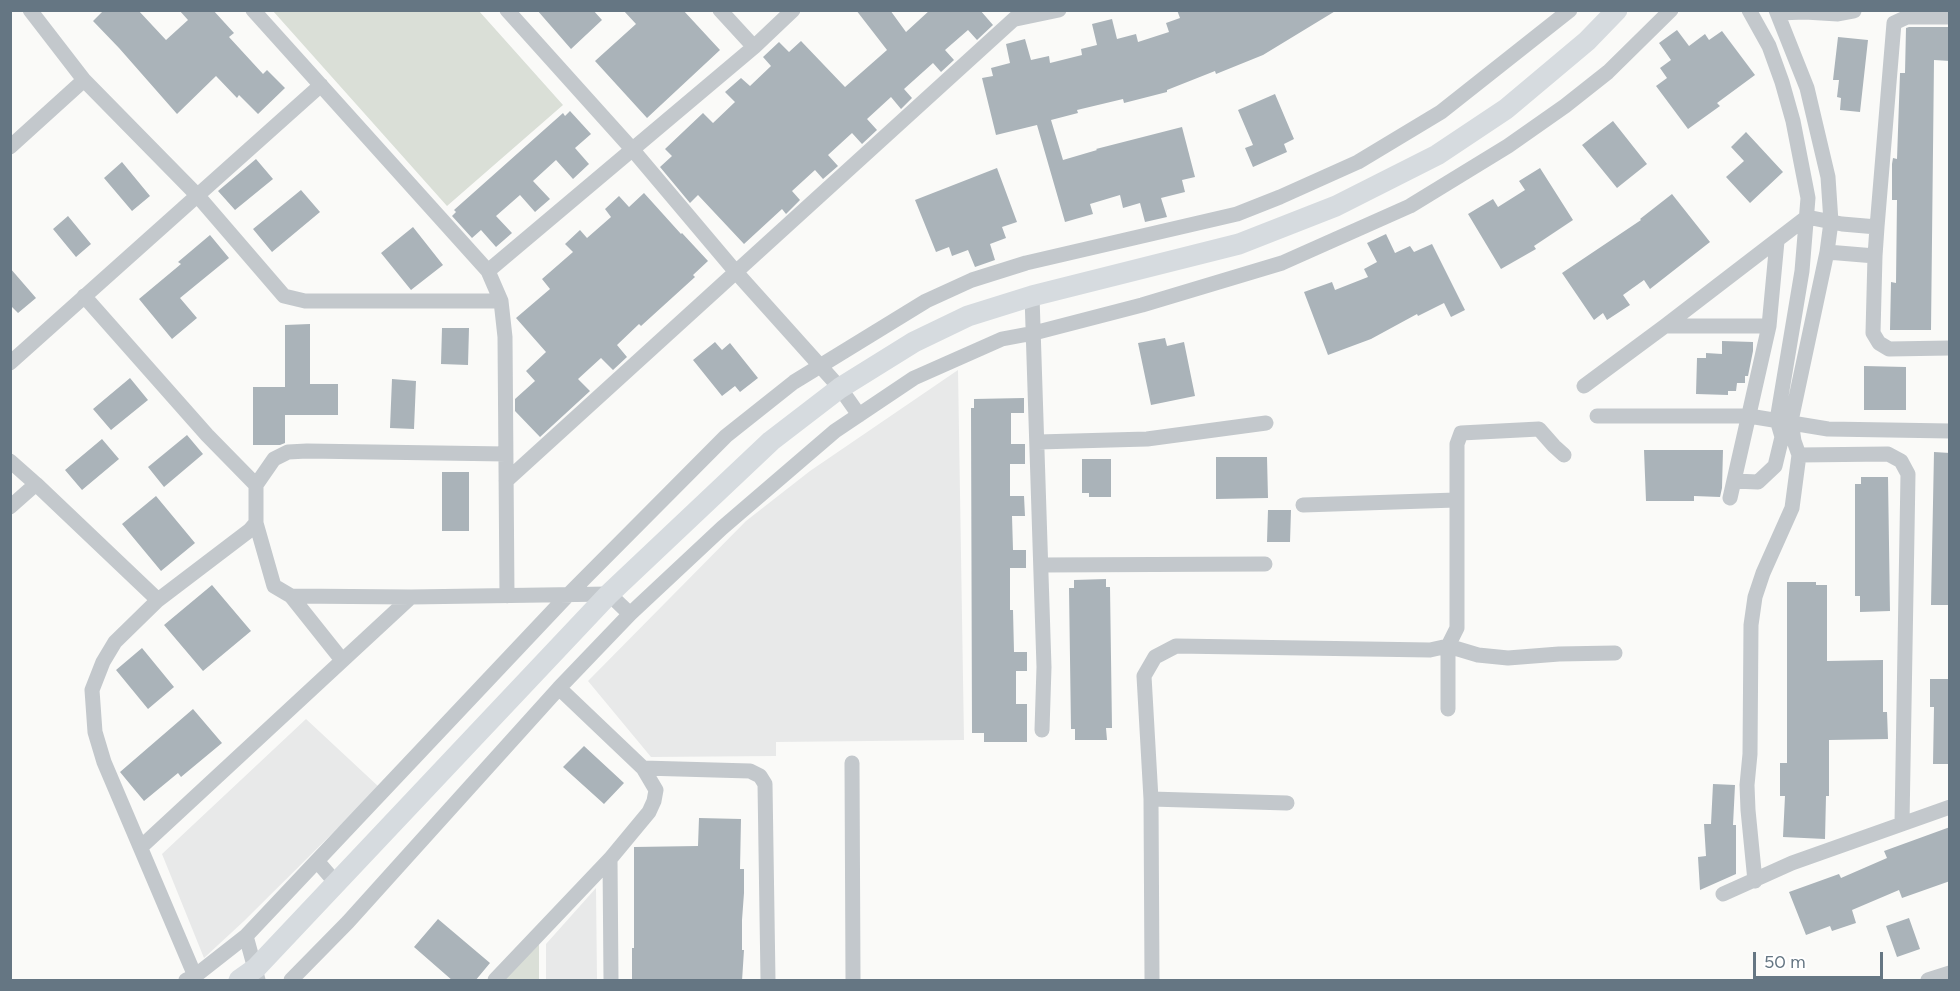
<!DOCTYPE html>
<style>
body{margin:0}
#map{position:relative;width:1960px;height:991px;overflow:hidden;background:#fafaf8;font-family:Figtree,sans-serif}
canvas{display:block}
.frame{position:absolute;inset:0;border:12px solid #657683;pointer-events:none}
.scale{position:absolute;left:1753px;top:952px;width:130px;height:27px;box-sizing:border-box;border:3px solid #657683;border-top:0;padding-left:8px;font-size:18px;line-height:21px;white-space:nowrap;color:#657683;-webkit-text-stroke:4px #fff;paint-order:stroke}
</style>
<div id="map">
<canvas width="1960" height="991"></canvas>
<div class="frame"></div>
<div class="scale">50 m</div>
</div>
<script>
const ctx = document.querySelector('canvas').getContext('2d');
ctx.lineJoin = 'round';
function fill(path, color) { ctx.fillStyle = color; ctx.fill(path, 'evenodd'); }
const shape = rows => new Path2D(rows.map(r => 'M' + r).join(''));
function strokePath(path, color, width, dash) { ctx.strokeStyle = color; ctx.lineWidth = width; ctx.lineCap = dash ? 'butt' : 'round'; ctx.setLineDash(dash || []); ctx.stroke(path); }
fill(shape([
 [958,370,964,740,776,742,776,756,651,757,588,681,746,521,810,471],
 [306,719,379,787,244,921,204,958,162,854],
 [596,888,597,980,546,980,546,944]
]), '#e8e9e9');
fill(shape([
 [273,11,479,11,563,105,447,206],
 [539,941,539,980,502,980]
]), '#dadfd7');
fill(shape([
 [104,10,138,10,166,40,188,20,179,10,213,10,234,33,229,37,263,74,267,70,285,88,258,114,239,95,237,98,216,76,177,114,119,48,93,21],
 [537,10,593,10,602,20,571,49],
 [623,10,683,10,720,50,647,118,595,61,636,24],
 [856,10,890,10,906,32,930,10,980,10,993,25,977,40,968,30,945,50,954,60,941,72,933,63,904,89,912,98,901,109,891,97,867,119,877,130,862,144,852,133,828,155,838,166,823,179,815,170,792,191,800,200,786,214,782,209,744,244,698,195,690,203,660,167,672,156,665,149,703,113,713,123,735,102,725,92,741,78,750,86,771,66,763,57,779,42,789,52,801,41,845,87,887,50],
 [1177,10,1337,10,1263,55,1216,74,1215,71,1167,90,1167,92,1124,103,1123,99,1077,110,1078,113,1051,120,1063,160,1097,150,1096,149,1182,127,1195,177,1182,180,1185,192,1161,198,1167,217,1145,222,1140,203,1123,208,1120,195,1090,204,1093,214,1065,222,1037,125,996,135,982,78,993,76,991,68,1010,63,1006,44,1025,39,1031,60,1049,56,1050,63,1082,55,1081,49,1097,45,1092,24,1112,19,1117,39,1136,34,1138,42,1169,32,1166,23,1180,18],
 [1909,27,1950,27,1950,61,1934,60,1931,330,1890,330,1891,282,1896,283,1897,200,1892,200,1892,164,1893,158,1897,159,1900,73,1905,73,1906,28],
 [1677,30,1689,46,1705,34,1709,40,1722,31,1755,75,1717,103,1720,106,1688,129,1656,86,1667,78,1660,68,1671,60,1659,43],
 [1838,37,1868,40,1860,112,1840,110,1841,98,1837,97,1839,80,1833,80],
 [1275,94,1294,139,1284,144,1287,152,1253,167,1245,148,1253,145,1238,110],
 [570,111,591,134,575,148,589,164,573,179,556,160,533,181,550,199,535,212,520,195,496,216,512,233,496,247,481,230,472,238,452,216,456,212,454,210,563,113,565,116],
 [1613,121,1647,164,1617,188,1582,145],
 [1746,132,1783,172,1750,203,1726,177,1744,161,1731,147],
 [256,159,273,179,235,210,218,191],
 [122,162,150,196,132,211,104,178],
 [997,168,1017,222,1002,227,1006,238,990,244,995,260,975,267,968,250,952,256,949,247,936,252,915,200],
 [1540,168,1573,220,1534,246,1536,249,1501,269,1468,214,1493,199,1498,207,1525,190,1519,181],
 [301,190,320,212,272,252,253,229],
 [644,193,681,234,682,233,708,261,693,275,695,277,641,326,639,324,617,345,627,357,613,370,601,358,578,379,590,391,540,437,515,411,515,399,535,381,526,371,546,352,516,318,550,289,542,279,573,252,565,244,580,230,587,238,611,217,605,209,619,196,629,207],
 [1672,194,1710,242,1650,289,1644,280,1623,295,1630,305,1607,320,1603,313,1594,320,1562,273,1641,220,1640,219],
 [68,216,91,244,76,257,53,229],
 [413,227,443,265,411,290,381,253],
 [1386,234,1395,253,1410,246,1414,252,1432,244,1465,310,1451,317,1444,303,1418,316,1417,314,1371,339,1328,355,1304,292,1332,282,1335,290,1368,277,1364,269,1377,262,1367,243],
 [210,235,229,258,180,298,197,318,172,339,139,299,181,264,178,262],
 [10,268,36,298,18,313,10,305],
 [310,324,310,384,338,384,338,415,285,415,285,443,280,445,253,445,253,387,285,387,285,325],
 [442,328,469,328,468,365,441,364],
 [1165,338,1167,346,1184,342,1195,396,1151,405,1138,343],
 [1722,341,1753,342,1753,351,1748,376,1745,376,1745,383,1737,383,1736,391,1728,391,1728,395,1696,394,1697,358,1706,358,1706,353,1722,354],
 [715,342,722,350,730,343,758,378,740,392,735,386,722,396,693,360],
 [1864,366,1906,367,1906,410,1864,410],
 [130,378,148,400,111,430,93,409],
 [392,379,416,381,414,429,390,428],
 [1024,398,1024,413,1011,413,1011,444,1025,444,1025,464,1010,464,1010,496,1024,496,1025,516,1012,516,1013,550,1026,550,1026,568,1010,568,1010,610,1013,610,1014,652,1027,652,1027,671,1016,671,1016,704,1027,704,1027,742,984,742,984,733,972,733,971,408,974,408,974,399],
 [187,435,203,454,164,487,148,467],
 [102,439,119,459,82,490,65,470],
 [1644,450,1723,450,1722,488,1720,497,1694,496,1694,501,1646,501],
 [1934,452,1950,453,1950,605,1931,605],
 [1216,457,1267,457,1268,498,1216,499],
 [1082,459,1111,459,1111,497,1089,497,1089,493,1082,493],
 [442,472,469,472,469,531,442,531],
 [1861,477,1888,477,1890,611,1860,612,1860,596,1855,596,1855,484,1861,484],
 [156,496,195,543,161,571,122,524],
 [1268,510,1291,510,1290,542,1267,542],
 [1106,579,1106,587,1110,587,1112,728,1106,728,1107,740,1075,740,1075,729,1071,729,1069,588,1074,588,1074,580],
 [1787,582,1816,582,1816,585,1827,585,1827,661,1883,660,1883,712,1887,712,1888,739,1829,740,1829,796,1826,796,1825,839,1783,837,1785,796,1780,796,1780,763,1787,763],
 [212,585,251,631,203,671,164,625],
 [142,648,174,687,148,709,116,670],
 [1930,679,1950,679,1950,764,1933,764,1934,707,1930,707],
 [193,709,222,743,181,777,178,773,144,801,120,772],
 [584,746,624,783,604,804,563,767],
 [1713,784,1735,785,1733,825,1736,825,1736,874,1700,890,1698,857,1706,856,1704,824,1711,824],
 [699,818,741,819,740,869,744,869,744,893,742,920,742,950,744,950,742,981,632,981,632,948,634,948,634,847,698,846],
 [1950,827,1950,881,1902,898,1899,890,1852,910,1856,923,1832,931,1830,926,1806,935,1789,892,1839,874,1841,878,1887,858,1884,851],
 [1909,918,1920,949,1897,957,1886,926],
 [438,919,490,963,475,981,453,981,414,947]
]), '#aab3b9');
strokePath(shape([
 [30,10,84,80,197,195,284,296,305,301,501,301],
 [253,10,488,271,501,301,505,337,507,596],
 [507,10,632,149,735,271,840,388,859,415],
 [720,10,754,47],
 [1778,13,1805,12,1838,14,1854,11],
 [1016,19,1059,10],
 [10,147,84,80],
 [1827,252,1875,256,1873,333,1879,343,1889,349,1950,348],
 [1875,256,1877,227],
 [488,271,754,47,793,10],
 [84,296,207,435,256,485],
 [1032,296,1044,667,1042,730],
 [1665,326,1769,326],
 [10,363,321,85],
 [1584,386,1665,326,1807,217,1842,224,1877,227,1894,23,1907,17,1950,17],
 [1597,416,1749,416,1828,429,1950,431],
 [1038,442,1147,439,1266,423],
 [1799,455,1888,454,1901,461,1908,474,1902,823],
 [10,461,36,484],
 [506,481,1024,10],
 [1734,481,1758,482,1775,466,1782,437,1777,420,1802,271,1808,198,1793,121,1782,82,1769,46,1749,10],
 [1730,498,1769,326,1777,241],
 [1303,505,1456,500],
 [10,507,36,484,158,600],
 [256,523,274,586,291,596,411,597,609,594,630,614,722,528,835,431,914,378,1002,339,1034,333,1142,305,1282,263,1410,206,1508,146,1565,106,1608,72,1671,10],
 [1042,565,1265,564],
 [291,596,342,660],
 [559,688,643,768],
 [1448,709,1448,646,1478,655,1508,658,1559,654,1615,653],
 [852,763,853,980],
 [1151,799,1287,803],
 [141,847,411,597],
 [610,859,611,980],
 [317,861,336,883],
 [1755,881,1748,810,1747,785,1750,754,1751,625,1755,597,1763,573,1792,508,1799,455,1794,441,1791,421,1827,252,1831,222,1828,177,1807,88,1776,10],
 [1723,894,1792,863,1950,807],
 [246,936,258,980],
 [195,976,104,762,95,732,92,690,103,662,115,642,158,600,250,530,256,523,256,485,274,459,288,452,307,451,506,454],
 [186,980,195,976,246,936,568,595,726,436,794,382,926,301,972,280,1026,263,1237,214,1280,197,1358,162,1441,112,1570,10],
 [291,980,348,922,559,688,630,614],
 [495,980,610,859,649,812,654,801,656,790,643,768,750,771,760,776,765,784,768,980],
 [1152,980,1151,799,1144,676,1155,657,1176,646,1430,650,1448,646,1457,628,1457,444,1461,433,1539,429,1554,446,1564,455],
 [1928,980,1950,973]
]), '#c3c8cc', 15);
strokePath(shape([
 [239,980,256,968,609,594,771,441,840,388,914,342,968,316,1032,296,1239,244,1336,206,1437,155,1506,109,1587,41,1617,10]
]), '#d6dbdf', 21);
</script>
